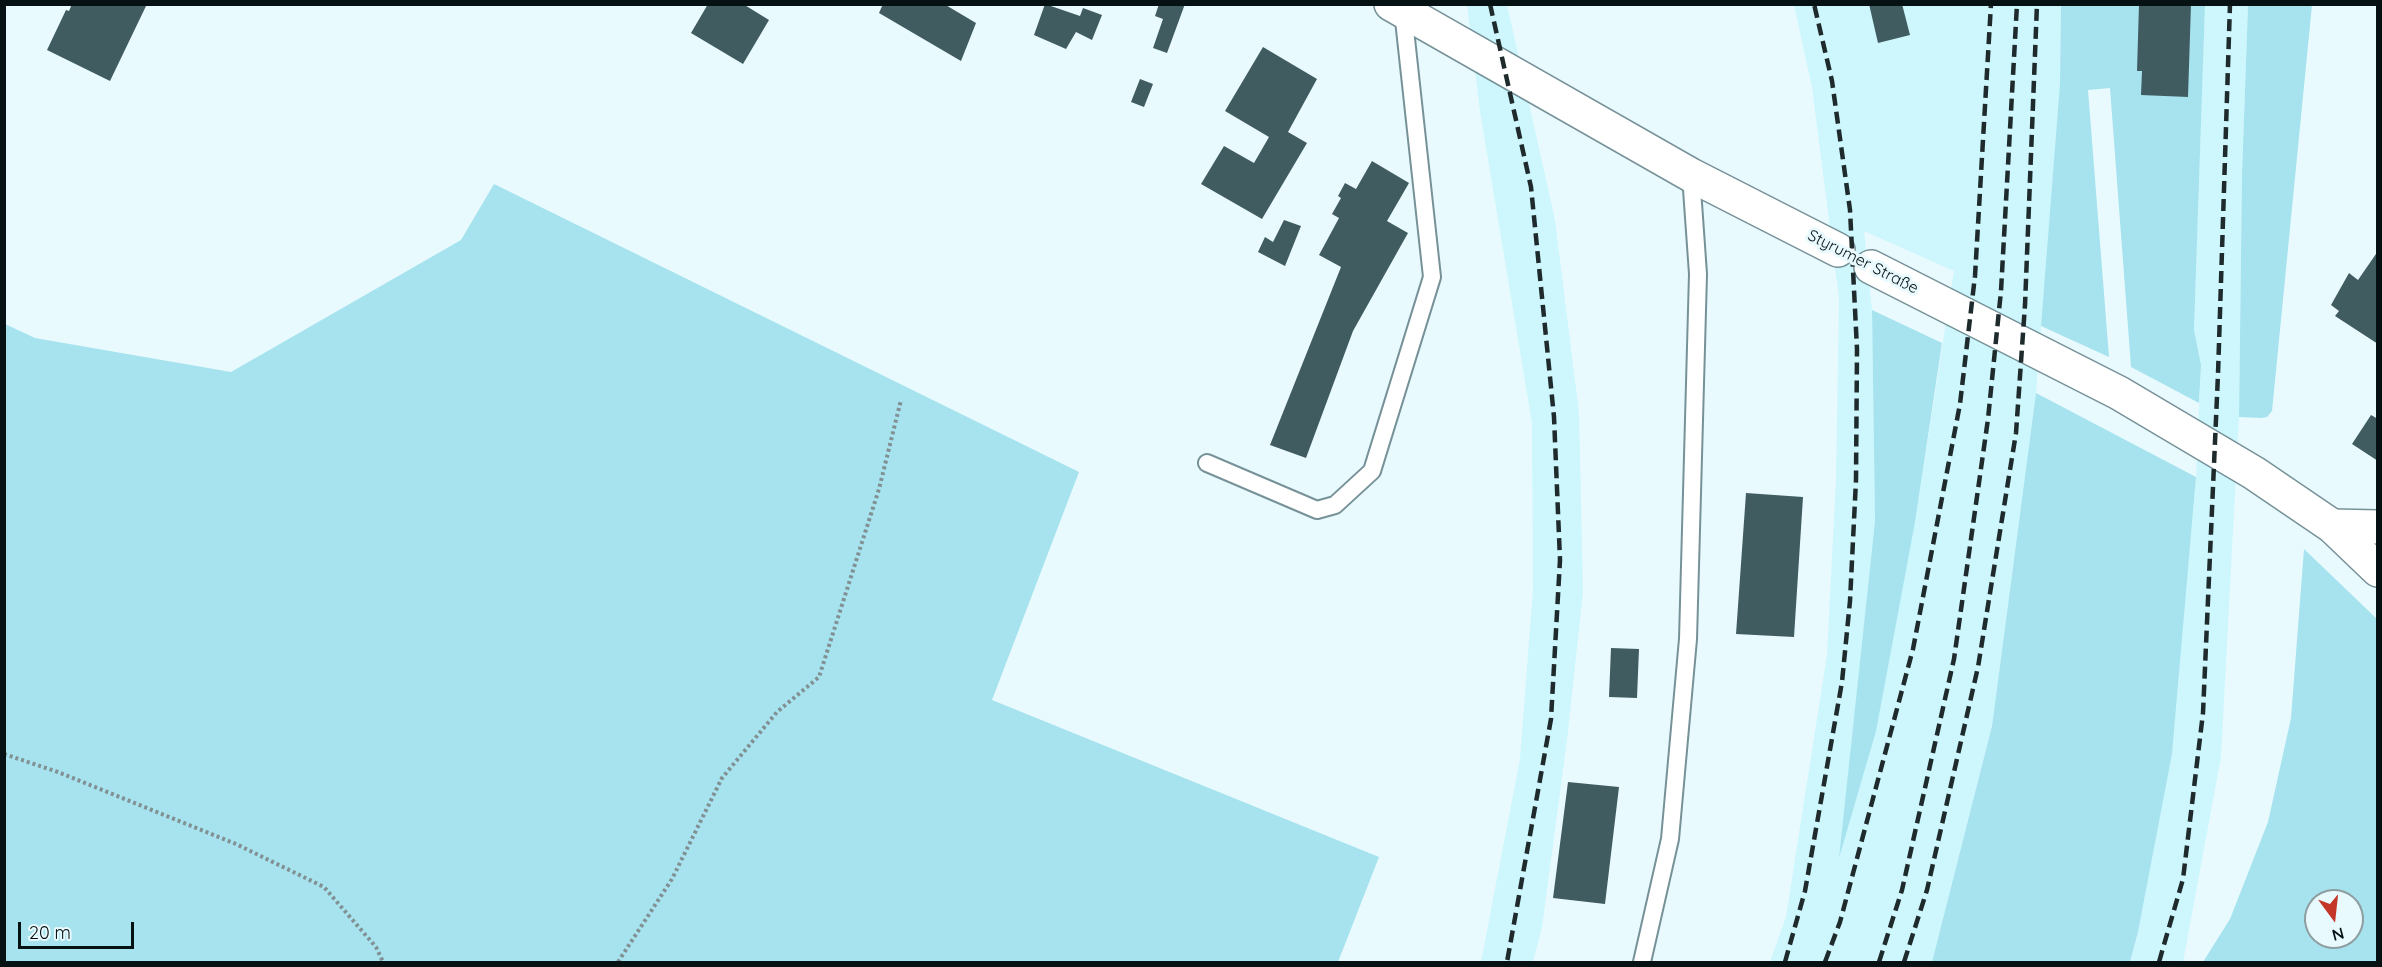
<!DOCTYPE html>
<meta charset="utf-8">
<style>
body{margin:0}
#map{position:relative;width:2382px;height:967px;overflow:hidden;background:#e8fafe;font-family:Quicksand,sans-serif}
canvas{display:block}
.frame{position:absolute;inset:0;border:6px solid #061113;pointer-events:none}
.north{position:absolute;left:2304px;top:889px;width:60px;height:60px;box-sizing:border-box;background:#e8fafe;border:2px solid #8e9da0;border-radius:50%;rotate:165deg;font-size:16px;font-weight:700;line-height:24px;text-align:center;color:#061113}
.north::after{content:'';display:block;margin:auto;width:21px;height:27px;background:#c43728;clip-path:polygon(50% 0,100% 100%,50% 72%,0 100%)}
.scale{position:absolute;left:18px;top:922px;width:116px;height:27px;box-sizing:border-box;border:3px solid #061113;border-top:0;padding-left:8px;font-size:18px;line-height:21px;white-space:nowrap;color:#061113;-webkit-text-stroke:4px #e8fafe;paint-order:stroke}
</style>
<div id="map">
<canvas width="2382" height="967"></canvas>
<div class="frame"></div>
<div class="north">N</div>
<div class="scale">20 m</div>
</div>
<script>
const ctx = document.querySelector('canvas').getContext('2d');
ctx.lineJoin = 'round';
function fill(path, color) { ctx.fillStyle = color; ctx.fill(path, 'evenodd'); }
const shape = rows => new Path2D(rows.map(r => 'M' + r).join(''));
function strokePath(path, color, width, dash) { ctx.strokeStyle = color; ctx.lineWidth = width; ctx.lineCap = dash ? 'butt' : 'round'; ctx.setLineDash(dash || []); ctx.stroke(path); }
function drawText(font, color, halo, rows, align = 'center') {
  ctx.font = font + ' Quicksand,sans-serif'; ctx.lineWidth = 6; ctx.setLineDash([]); ctx.textBaseline = 'middle'; ctx.strokeStyle = halo; ctx.fillStyle = color; for (const [text, x, y, turn = 0] of rows) {
    ctx.save(); ctx.translate(x, y); ctx.rotate((+turn || 0) * Math.PI / 180); ctx.textAlign = isNaN(turn) ? turn : align; if (halo) ctx.strokeText(text, 0, 0); ctx.fillText(text, 0, 0); ctx.restore();
  }
}
fill(shape([
 [1467,5,1507,5,1555,220,1579,413,1583,592,1567,740,1542,927,1533,962,1481,962,1520,759,1533,589,1532,423,1480,111],
 [1794,5,2061,5,2060,83,2036,393,1992,726,1932,962,1770,962,1786,917,1827,655,1836,480,1839,298,1812,87],
 [1864,231,1954,271,1915,522,1840,853,1875,521,1872,310],
 [2205,5,2248,5,2242,175,2239,417,2221,757,2183,962,2130,962,2138,932,2172,754,2196,477,2201,365,2194,330]
]), '#cdf6fd');
fill(shape([
 [2061,5,2205,5,2194,330,2201,365,2199,403,2131,367,2110,88,2088,90,2109,357,2041,326,2060,83],
 [2248,5,2312,5,2272,411,2267,417,2261,418,2239,417,2242,175],
 [494,184,1079,472,992,700,1379,857,1338,962,5,962,5,324,35,338,231,372,461,240],
 [1872,310,1942,343,1915,522,1876,731,1839,858,1875,521],
 [2036,393,2196,477,2172,754,2138,932,2130,962,1932,962,1992,726],
 [2304,549,2377,619,2377,962,2203,962,2230,919,2268,822,2291,718],
 [2316,901,2352,901,2352,937,2316,937]
]), '#a6e3ee');
fill(shape([
 [72,4,147,4,110,81,47,50,66,10,69,11],
 [708,4,743,4,769,20,743,64,691,33],
 [883,4,944,4,976,23,961,61,879,13],
 [1045,4,1080,16,1083,8,1102,15,1092,40,1076,32,1066,49,1034,35],
 [1159,4,1185,4,1167,53,1153,48,1163,19,1155,16],
 [1869,4,1902,4,1910,35,1878,43],
 [2139,4,2191,4,2188,97,2141,95,2142,71,2137,71],
 [1263,47,1317,79,1288,132,1307,143,1262,219,1201,184,1224,146,1254,163,1269,137,1225,111],
 [1140,79,1153,84,1144,107,1131,102],
 [1372,161,1409,183,1387,221,1408,233,1353,331,1306,458,1270,445,1341,267,1319,255,1339,218,1332,214,1341,198,1338,196,1345,183,1356,189],
 [1284,220,1301,226,1285,266,1258,252,1265,237,1273,242],
 [2378,251,2378,344,2335,316,2339,311,2331,305,2349,273,2358,280],
 [2371,415,2378,419,2378,461,2352,444],
 [1746,493,1803,497,1794,637,1736,634],
 [1611,648,1639,649,1637,698,1609,697],
 [1568,782,1619,787,1605,904,1553,898]
]), '#415c61');
const service = shape([
 [1207,463,1317,510,1335,505,1372,471,1432,277,1403,11],
 [1642,962,1670,839,1688,639,1698,274,1691,175]
]);
const minor = shape([
 [2332,526,2378,527]
]);
const tertiary = shape([
 [1391,4,1691,175,1838,250],
 [1871,267,2119,393,2254,473,2332,526,2378,570]
]);
strokePath(service, '#769298', 20);
strokePath(minor, '#769298', 36);
strokePath(tertiary, '#769298', 36);
strokePath(shape([
 [4,754,58,772,236,844,324,887,376,947,383,962],
 [618,962,672,879,722,778,777,712,819,677,879,489,901,400]
]), '#819093', 4, [3, 3]);
strokePath(service, '#fff', 16);
strokePath(minor, '#fff', 33);
strokePath(tertiary, '#fff', 33);
strokePath(shape([
 [1490,4,1531,187,1554,417,1560,560,1551,719,1507,962],
 [1785,962,1805,891,1842,682,1850,601,1856,480,1857,349,1850,210,1832,81,1814,4],
 [1825,962,1840,922,1913,649,1960,404,1975,276,1991,4],
 [1879,962,1902,890,1954,659,1988,419,2001,291,2017,4],
 [1904,962,1927,890,1978,667,2016,433,2025,305,2037,4],
 [2159,962,2183,879,2203,713,2218,374,2230,4]
]), '#1e2a2c', 4.5, [12, 6]);
drawText('16px', '#061113', '#e8fafe', [
 ["Styrumer Straße",1863,262,27]
]);
</script>
